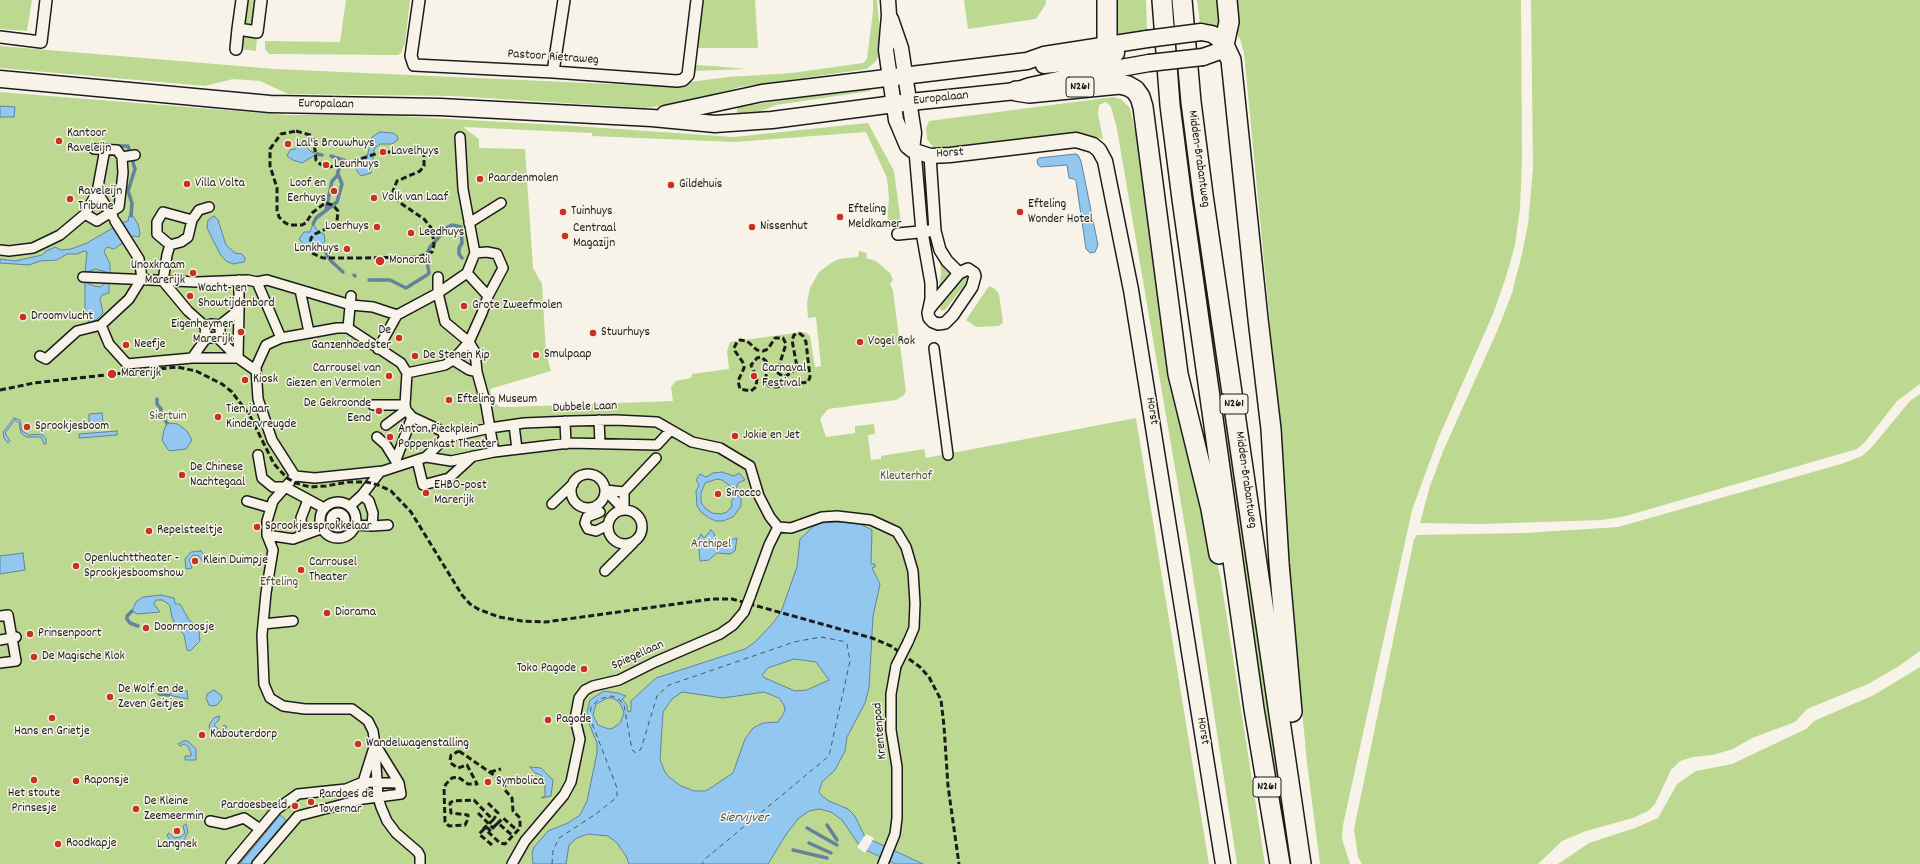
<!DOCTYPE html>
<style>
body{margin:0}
canvas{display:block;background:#f7f3e8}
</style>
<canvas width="1920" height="864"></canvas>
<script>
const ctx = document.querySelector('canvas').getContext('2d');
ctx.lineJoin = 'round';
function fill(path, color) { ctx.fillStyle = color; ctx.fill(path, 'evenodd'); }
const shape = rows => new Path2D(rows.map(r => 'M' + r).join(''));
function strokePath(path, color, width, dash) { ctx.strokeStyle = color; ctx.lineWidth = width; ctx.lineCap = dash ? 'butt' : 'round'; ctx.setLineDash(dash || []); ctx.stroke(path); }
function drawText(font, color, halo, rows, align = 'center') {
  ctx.font = font + ' Dekko,sans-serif'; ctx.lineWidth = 3; ctx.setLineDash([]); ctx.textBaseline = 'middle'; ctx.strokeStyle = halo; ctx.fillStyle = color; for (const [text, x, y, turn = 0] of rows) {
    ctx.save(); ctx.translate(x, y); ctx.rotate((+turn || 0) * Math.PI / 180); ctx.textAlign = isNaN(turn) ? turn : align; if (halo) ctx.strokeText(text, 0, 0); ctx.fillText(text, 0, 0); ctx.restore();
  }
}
fill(shape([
 [0,0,32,0,27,31,0,29],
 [246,0,256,0,252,25,248,27,243,23],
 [346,0,410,0,405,43,401,53,398,55,269,54,265,49,265,41,340,42],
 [702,0,755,0,758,48,697,48],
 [873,0,877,0,881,46,877,60,867,69,740,87,689,102,644,108,453,96,288,94,260,81,233,79,205,86,0,68,0,46,275,69,679,87,690,82,728,77,792,73,863,63,867,59,873,11],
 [964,0,1046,0,1046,4,1036,19,968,29],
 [1115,0,1146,0,1147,34,1117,37],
 [1197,0,1217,0,1220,28,1200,24],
 [1233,0,1521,0,1522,161,1520,208,1515,245,1506,277,1493,314,1438,439,1412,510,1343,825,1342,839,1350,864,1320,864,1307,763,1288,562,1286,491,1244,53,1240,39,1236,33],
 [1531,0,1920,0,1920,384,1897,401,1865,442,1857,449,1626,516,1602,520,1480,524,1420,523,1430,486,1444,449,1498,329,1512,293,1522,254,1528,224,1533,168],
 [242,36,257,38,256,51,240,49],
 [695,65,714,66,747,69,694,71],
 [1181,69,1294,864,1286,864,1257,660,1173,70],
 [869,88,871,90,870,91,776,105,754,114,737,114,737,107],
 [0,92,287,115,380,115,575,126,733,137,868,123,894,171,901,223,897,226,887,226,889,198,887,178,866,132,735,142,592,136,592,133,463,127,479,139,479,148,525,149,533,268,542,284,546,353,551,371,490,389,493,402,500,407,509,407,673,401,671,387,676,381,691,378,692,374,729,369,727,351,730,342,802,332,807,333,810,336,815,367,821,366,816,317,808,318,807,302,810,288,819,272,831,263,839,259,858,257,859,251,867,253,866,258,876,261,890,273,893,280,890,284,893,291,906,391,904,395,896,400,828,409,820,419,826,437,855,433,855,426,874,424,875,434,868,435,871,460,881,459,881,456,924,449,926,458,1136,418,1209,864,0,864],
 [1113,97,1121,99,1130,108,1138,143,1172,366,1221,580,1265,864,1237,864,1189,550,1117,129,1111,107,1106,102,1099,105,1098,114,1103,139,1083,134,1031,138,941,149,933,147,927,139,926,128,929,121],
 [940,261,951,271,952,274,937,295,941,275],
 [965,276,968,278,968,281,945,310,941,311,940,306],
 [989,286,995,289,999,294,1003,322,999,326,976,327,966,320],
 [1920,394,1920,651,1899,666,1868,684,1807,709,1795,722,1752,738,1733,749,1713,755,1693,757,1680,761,1671,770,1655,804,1648,811,1633,818,1586,831,1562,841,1538,864,1362,864,1358,857,1354,829,1414,539,1417,535,1525,533,1618,527,1841,464,1862,456,1871,448,1910,401],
 [1920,667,1920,864,1558,864,1589,843,1635,828,1658,818,1677,784,1696,771,1732,764,1806,729,1814,721,1874,695]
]), '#bdd991');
const water = shape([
 [0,106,15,107,14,117,0,117,0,106],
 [380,132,393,133,397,136,398,140,392,144,380,144,377,146,374,150,371,173,361,176,357,171,355,164,359,158,367,157,372,137,380,132],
 [300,143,304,144,310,151,317,154,302,163,293,160,287,156,290,150,295,149,300,143],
 [1075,154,1078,155,1081,161,1098,245,1095,252,1090,253,1086,249,1076,181,1074,179,1069,178,1067,165,1041,167,1038,165,1037,160,1039,158,1075,154],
 [129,216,133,216,138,224,140,233,139,237,133,236,114,249,107,247,104,251,110,264,110,273,95,269,85,273,87,252,84,251,77,254,67,254,57,260,40,261,29,265,0,263,0,259,15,261,42,255,46,251,55,247,61,250,71,249,87,243,121,223,128,221,129,216],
 [214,216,218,220,226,245,235,253,242,254,245,258,244,262,233,264,226,261,220,254,207,228,208,220,214,216],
 [313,224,318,231,324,234,325,241,322,246,309,247,303,244,299,239,304,232,310,232,313,224],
 [109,281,109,293,102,295,100,299,103,313,96,320,90,322,85,318,85,282,94,286,100,287,109,281],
 [102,413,103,422,89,423,89,414,102,413],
 [14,418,20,420,22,431,29,435,42,434,46,439,46,444,44,444,41,437,26,437,21,433,19,423,15,420,5,433,10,441,8,443,4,438,3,432,14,418],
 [167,423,178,424,187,431,192,440,186,449,169,451,162,440,164,430,167,423],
 [117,431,117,435,79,438,79,434,117,431],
 [722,472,734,476,739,473,745,480,738,483,736,490,733,490,729,485,722,480,717,479,705,483,701,493,701,502,705,508,712,513,721,514,727,512,732,506,731,502,733,499,734,495,738,495,741,499,741,506,733,517,723,521,716,521,709,518,701,512,697,506,696,491,699,485,696,480,700,474,706,477,713,473,722,472],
 [840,522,860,524,872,530,871,564,875,564,875,567,872,568,880,584,873,616,869,688,865,703,847,737,845,751,835,770,822,782,819,792,822,796,829,801,848,809,855,816,865,837,923,864,896,864,861,848,842,820,831,812,819,809,809,811,799,818,787,833,768,864,629,864,626,856,617,843,608,836,588,834,577,838,569,845,566,864,533,864,532,853,534,847,548,831,568,823,580,815,587,801,597,753,597,743,586,716,590,700,604,691,618,693,626,696,622,699,627,705,628,712,631,711,631,701,656,678,745,649,755,642,773,623,781,612,797,567,800,539,814,526,821,523,840,522],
 [794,659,816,662,829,680,807,690,795,691,765,678,762,675,768,668,794,659],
 [682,692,723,698,764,692,779,698,784,705,785,711,778,722,763,723,753,728,745,739,733,773,709,789,705,791,694,791,681,786,669,777,665,772,660,760,663,712,672,699,682,692],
 [608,698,613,698,620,703,624,713,620,723,613,728,609,729,598,725,593,715,596,704,608,698],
 [711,530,714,533,716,540,728,545,730,540,737,538,735,551,730,554,717,553,709,560,700,561,698,540,701,534,704,538,711,530],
 [201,551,208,559,203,562,199,556,193,555,189,560,192,568,186,569,185,559,191,552,201,551],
 [23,553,25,570,0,574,0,556,23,553],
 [161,595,174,598,175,604,180,604,189,620,195,625,199,632,200,641,190,651,187,650,184,635,176,625,172,618,170,606,167,603,162,600,156,600,154,604,160,612,137,614,132,611,136,602,143,597,161,595],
 [214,690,221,695,222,699,217,705,213,706,209,705,206,698,207,694,214,690],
 [187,691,188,699,168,695,174,692,187,691],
 [219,716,219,720,214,725,220,731,224,725,227,727,221,734,215,735,210,732,209,725,214,718,219,716],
 [184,741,188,741,196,749,196,760,185,760,185,756,191,756,191,753,188,746,184,744,180,746,178,744,184,741],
 [530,767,541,768,553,780,551,796,541,798,545,796,545,781,541,775,535,773,530,767],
 [280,815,286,820,250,864,240,864,280,815],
 [186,824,188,832,184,840,176,842,169,839,167,835,169,833,174,838,181,837,185,833,183,826,186,824]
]);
fill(water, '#92c7f0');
strokePath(water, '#63839b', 1);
fill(shape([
 [866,834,874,838,865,853,857,847]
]), '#f7f3e8');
strokePath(shape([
 [115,146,128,146,135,169,128,191,132,203,131,216],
 [317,154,322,155],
 [331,156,355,164],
 [326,210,332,181,337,176,341,160],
 [313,224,316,218,337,202,342,184,338,174],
 [322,246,331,261,343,272],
 [354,275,355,276],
 [369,280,390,280,406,288,427,275,429,273,426,256,430,247,448,227,452,225,461,227,462,243,459,248,459,254,462,258],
 [157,399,157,404,161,409,161,415,167,423],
 [132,611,127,616,127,619,130,623,138,626],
 [159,694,168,695],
 [827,825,837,840],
 [807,828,837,845],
 [809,843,831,853],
 [793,850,827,858]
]), '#63839b', 3.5);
strokePath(shape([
 [552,864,553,851,559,838,596,814,617,797,617,788,590,718,591,707,599,699,612,696,620,700,624,705,632,750,636,753,641,749,657,696,669,685,794,642,821,637,842,641,847,644,850,661,829,756,705,859,702,864]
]), '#455866', 1, [5, 4]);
const pedestrian = shape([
 [122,157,135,155],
 [97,192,113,217],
 [85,214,97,221,119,207,123,173,122,157,117,150,94,149],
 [192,220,199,210,209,207],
 [469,223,501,203],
 [170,245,157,234,157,222,163,212,192,220,188,237,181,242,170,245,167,255,163,281,188,311,206,327],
 [0,250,9,251,33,248,60,235,85,214,97,192,105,149],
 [467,273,488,296],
 [83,277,197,282,248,280,257,282,267,280,351,305,373,307,397,315],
 [438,277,438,293,445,322,469,342,475,352,477,372,486,405,494,452],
 [257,282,281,338,337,328,348,328],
 [300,290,309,332],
 [351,296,348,328,401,363,407,373,405,405,406,410,412,417,442,431,445,438],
 [101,325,109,344,127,364,192,358,207,337],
 [220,325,211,324,206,327,205,334,210,338,217,337,238,358,255,370],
 [220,331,220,325,239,310,239,280],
 [281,338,266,345,256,367,258,399,272,440,295,476],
 [934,348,948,455],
 [378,349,397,315,438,293,467,273,475,253,463,189,460,137],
 [40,356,46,359,77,331,101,325,129,299,142,278,139,259,115,221],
 [192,358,238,358,239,310],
 [453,360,469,370,477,372],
 [407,373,445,365,453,360,469,342,482,313,488,296,503,268,497,254,487,252,475,253],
 [373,405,405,405],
 [599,420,600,443],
 [565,421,566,444],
 [386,425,406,410],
 [514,425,517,449],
 [377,437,386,445,397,463],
 [258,455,262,478,273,487,285,487,324,508],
 [426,457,451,461,494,452,569,443,657,445,670,431],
 [396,460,412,417],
 [417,460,423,485,449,478,473,456],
 '571 491a17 17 0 1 1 34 0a17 17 0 1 1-34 0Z',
 [295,476,315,478,383,471,426,457,445,438,490,428,524,423,572,421,616,420,657,422,692,442,720,448,750,466,759,496,770,517,778,527],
 [295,476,273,501,267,521,267,535,273,550,266,593,262,635,264,684,270,698,283,706,305,709,352,709,368,721,373,731,375,744,363,782,363,799],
 [624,492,605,490,624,510,624,492,656,458],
 [362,495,369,501,373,513,372,526],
 [247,501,271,508],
 '320 520a18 18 0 1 1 36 0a18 18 0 1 1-36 0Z',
 [552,504,573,484],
 [350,506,362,495,380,472],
 '608 527a17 17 0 1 1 34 0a17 17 0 1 1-34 0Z',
 [600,512,587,517,585,523,588,529,596,531,606,526],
 '331 520a7 7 0 1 1 14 0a7 7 0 1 1-14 0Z',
 [356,525,372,526,388,525],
 [778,527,791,528,822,517,837,516,871,520,897,532,906,547,913,571,915,603,914,628,908,642],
 [267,535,293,539,323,528],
 [302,536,301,518,308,500],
 [605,571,633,543],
 [750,597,769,545,778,527],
 [0,616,8,615,16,661,0,663],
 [263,624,293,621],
 [0,640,16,637],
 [399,783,401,794,378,797,381,807,387,821,396,833,418,852,420,856,420,864],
 [210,821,225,824,244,818,260,829],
 [231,864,277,809,298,794,346,789,363,782,399,783,375,744],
 [257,864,298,816,363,799,378,797,375,750],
 [512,864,525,841,564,795,571,782,580,739,575,719,579,698,585,690,593,686,619,680,655,662,720,634,733,625,744,612],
 [883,864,895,834,897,818,897,767,891,730,891,694,896,666]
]);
const minor = shape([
 [242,0,238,29,257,32,261,0],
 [419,0,411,56,414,65,553,72,677,81,683,80,688,75,697,0],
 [0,37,41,42,46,0],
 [236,49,238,29],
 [553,72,564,0],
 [915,151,922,232,931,283,931,299,928,313,929,318,933,322,938,324,945,323,953,315,972,287,975,276,974,273,968,269,959,273,929,309],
 [930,156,935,231,940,250,947,261,959,273],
 [898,234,929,231]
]);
const tertiary = shape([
 [888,0,889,15,886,50,896,120,907,146,912,150,930,156,950,155,1076,140,1093,145,1099,150,1105,161,1131,290,1223,864],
 [891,19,901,48,914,133,912,150]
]);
const secondary = shape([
 [1201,32,1212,34,1218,38,1224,45],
 [1203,57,1217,52,1224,45],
 [1044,65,1082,61,1116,53],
 [0,79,270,104,440,107,652,118,715,124,772,120,910,102,1016,91,1030,86,1081,75,1149,63],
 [665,114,762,93,1027,61,1044,55,1147,39]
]);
const trunk = shape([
 [1162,0,1170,105,1182,199,1254,709,1280,864],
 [1182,0,1191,102,1203,195,1301,864],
 [1227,0,1229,22,1224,45,1231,60,1258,319,1271,429,1279,563,1292,712],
 [1103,55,1107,44,1107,0],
 [1016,91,1029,93,1120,84,1128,86,1135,90,1140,97,1143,107,1178,374,1211,509,1219,554]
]);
strokePath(pedestrian, '#1c1c1c', 12);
strokePath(minor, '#1c1c1c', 14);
strokePath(tertiary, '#1c1c1c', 17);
strokePath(secondary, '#1c1c1c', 19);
strokePath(trunk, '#1c1c1c', 22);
strokePath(pedestrian, '#f7f3e8', 9);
strokePath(minor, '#f7f3e8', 11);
strokePath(tertiary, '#f7f3e8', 14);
strokePath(secondary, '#f7f3e8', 16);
strokePath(trunk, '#f7f3e8', 19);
strokePath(shape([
 [296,131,310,135,314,140,316,160,320,164,327,167,340,166,381,152,396,152,415,148,420,150,424,155,424,166,420,171,397,181,393,191,395,196,399,202,424,219,432,229,434,245,432,252,418,257,359,258,323,258,312,253,310,249,311,238,315,234,334,225,337,221,338,211,333,205,325,203,312,213,306,223,302,225,289,225,284,222,279,217,277,210,277,188,270,166,270,149,281,134,296,131],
 [799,333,803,336,806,342,810,377,808,382,776,387,769,386,765,380,768,368,766,361,761,357,757,358,751,365,757,378,756,387,751,391,740,389,738,381,744,368,744,364,735,351,734,348,737,342,740,340,747,341,757,350,763,351,768,349,775,338,783,338,786,344,778,369,778,373,784,377,794,371,797,367,792,340,794,335,799,333],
 [0,390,34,383,177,367,196,371,222,384,232,392,250,416,274,464,287,478,296,483,310,487,326,486,348,482,367,482,378,485,391,491,411,512,462,595,470,604,478,609,499,617,522,621,546,622,712,599,732,599,872,638,891,646,920,667,929,677,941,700,944,726,948,786,959,864],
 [459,751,504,782,505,790,512,798,513,811,520,818,520,828,505,844,500,843,484,828,493,820,474,800,453,801,450,803,451,813,468,815,468,819,465,825,449,826,445,822,444,788,446,784,452,778,458,777,468,784,477,784,467,765,458,768,452,764,450,761,451,755,459,751],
 [490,772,501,769],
 [488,803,498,813,493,820],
 [478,813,493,828,503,818,518,831],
 [492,845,479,834,486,827,490,830,498,823,513,836]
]), '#1c1c1c', 3, [6, 3]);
const pedestrianBridge = shape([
 [744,612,750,597],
 [896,666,908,642]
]);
const secondaryBridge = shape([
 [1147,39,1201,32],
 [1149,63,1203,57]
]);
strokePath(pedestrianBridge, '#1c1c1c', 12, []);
strokePath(secondaryBridge, '#1c1c1c', 19, []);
strokePath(pedestrianBridge, '#f7f3e8', 9);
strokePath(secondaryBridge, '#f7f3e8', 16);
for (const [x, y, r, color] of [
 [59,141,4,"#c8321e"],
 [288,144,4,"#c8321e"],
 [383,152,4,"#c8321e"],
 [326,165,4,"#c8321e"],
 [480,179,4,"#c8321e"],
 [187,184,4,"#c8321e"],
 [671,185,4,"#c8321e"],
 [334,191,4,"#c8321e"],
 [374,198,4,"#c8321e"],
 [70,199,4,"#c8321e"],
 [563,212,4,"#c8321e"],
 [1020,212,4,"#c8321e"],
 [840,217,4,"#c8321e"],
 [377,227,4,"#c8321e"],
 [752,227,4,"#c8321e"],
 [411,233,4,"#c8321e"],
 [565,236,4,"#c8321e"],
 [347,249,4,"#c8321e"],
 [380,261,5,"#c8321e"],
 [193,273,4,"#c8321e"],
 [190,296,4,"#c8321e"],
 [464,306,4,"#c8321e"],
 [23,317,4,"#c8321e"],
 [241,332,4,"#c8321e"],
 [593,333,4,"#c8321e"],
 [399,338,4,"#c8321e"],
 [860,342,4,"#c8321e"],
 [126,345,4,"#c8321e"],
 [536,355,4,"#c8321e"],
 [415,356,4,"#c8321e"],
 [112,374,5,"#c8321e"],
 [389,376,4,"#c8321e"],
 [754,376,4,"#c8321e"],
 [245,380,4,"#c8321e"],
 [449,400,4,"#c8321e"],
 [379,411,4,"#c8321e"],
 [218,417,4,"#c8321e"],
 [27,427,4,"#c8321e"],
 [735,436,4,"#c8321e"],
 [390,437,4,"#c8321e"],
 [182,475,4,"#c8321e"],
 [426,493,4,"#c8321e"],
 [718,494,4,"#c8321e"],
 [257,527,4,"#c8321e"],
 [149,531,4,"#c8321e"],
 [195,561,4,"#c8321e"],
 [76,566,4,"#c8321e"],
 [301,570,4,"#c8321e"],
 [327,613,4,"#c8321e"],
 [146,628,4,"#c8321e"],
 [30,634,4,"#c8321e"],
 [34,657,4,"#c8321e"],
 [584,669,4,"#c8321e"],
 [110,697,4,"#c8321e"],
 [52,718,4,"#c8321e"],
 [548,720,4,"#c8321e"],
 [202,735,4,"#c8321e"],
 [358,744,4,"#c8321e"],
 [34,780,4,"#c8321e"],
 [76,781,4,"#c8321e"],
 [488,782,4,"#c8321e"],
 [311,802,4,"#c8321e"],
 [295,806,4,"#c8321e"],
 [136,809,4,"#c8321e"],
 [177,831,4,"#c8321e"],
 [58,844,4,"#c8321e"]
]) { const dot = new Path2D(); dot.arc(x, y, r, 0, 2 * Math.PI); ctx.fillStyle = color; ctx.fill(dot); strokePath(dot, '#f7f3e8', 1.5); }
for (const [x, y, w] of [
 [1080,87,28],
 [1234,404,28],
 [1267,787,28]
]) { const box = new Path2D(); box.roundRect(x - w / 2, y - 10, w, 20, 3); ctx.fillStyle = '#f7f3e8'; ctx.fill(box); strokePath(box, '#1c1c1c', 1); }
drawText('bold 12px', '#1c1c1c', null, [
 ["N261",1080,87],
 ["N261",1234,404],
 ["N261",1267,787]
]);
drawText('13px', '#1c1c1c', '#f7f3e8', [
 ["Pastoor Rietraweg",553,58,4],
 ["Europalaan",941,99,-6],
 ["Europalaan",326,105,1],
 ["Horst",950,154,-4],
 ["Midden-Brabantweg",1198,159,82],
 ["Dubbele Laan",585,408,-2],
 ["Horst",1151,411,81],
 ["Midden-Brabantweg",1245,480,82],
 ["Spiegellaan",638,656,-24],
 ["Krentenpad",881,731,-95],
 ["Horst",1202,731,81]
]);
drawText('13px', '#1c1c1c', '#f7f3e8', [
 ["Kantoor",67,134],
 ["Raveleijn",67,149],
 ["Lal's Brouwhuys",296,144],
 ["Lavelhuys",391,152],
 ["Leunhuys",334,165],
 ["Paardenmolen",488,179],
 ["Villa Volta",195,184],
 ["Loof en",326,184,"right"],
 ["Eerhuys",326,199,"right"],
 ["Gildehuis",679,185],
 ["Raveleijn",78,192],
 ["Tribune",78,207],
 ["Volk van Laaf",382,198],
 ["Efteling",1028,205],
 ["Wonder Hotel",1028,220],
 ["Efteling",848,210],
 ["Meldkamer",848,225],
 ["Tuinhuys",571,212],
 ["Loerhuys",369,227,"right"],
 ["Nissenhut",760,227],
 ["Centraal",573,229],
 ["Magazijn",573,244],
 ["Leedhuys",419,233],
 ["Lonkhuys",339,249,"right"],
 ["Monorail",389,261],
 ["Unoxkraam",185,266,"right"],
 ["Marerijk",185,281,"right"],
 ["Wacht- en",198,289],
 ["Showtijdenbord",198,304],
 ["Grote Zweefmolen",472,306],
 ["Droomvlucht",31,317],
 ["Eigenheymer",233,325,"right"],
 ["Marerijk",233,340,"right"],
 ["De",391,331,"right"],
 ["Ganzenhoedster",391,346,"right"],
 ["Stuurhuys",601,333],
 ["Vogel Rok",868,342],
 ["Neefje",134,345],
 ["Smulpaap",544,355],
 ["De Stenen Kip",423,356],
 ["Carrousel van",381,369,"right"],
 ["Giezen en Vermolen",381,384,"right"],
 ["Carnaval",762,369],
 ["Festival",762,384],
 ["Marerijk",121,374],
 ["Kiosk",253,380],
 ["Efteling Museum",457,400],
 ["De Gekroonde",371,404,"right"],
 ["Eend",371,419,"right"],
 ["Tien jaar",226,410],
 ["Kindervreugde",226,425],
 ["Sprookjesboom",35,427],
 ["Anton Pieckplein",398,430],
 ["Poppenkast Theater",398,445],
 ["Jokie en Jet",743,436],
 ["De Chinese",190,468],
 ["Nachtegaal",190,483],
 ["EHBO-post",434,486],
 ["Marerijk",434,501],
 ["Sirocco",726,494],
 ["Sprookjessprokkelaar",265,527],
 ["Repelsteeltje",157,531],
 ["Openluchttheater -",84,559],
 ["Sprookjesboomshow",84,574],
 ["Klein Duimpje",203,561],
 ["Carrousel",309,563],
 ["Theater",309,578],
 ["Diorama",335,613],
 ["Doornroosje",154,628],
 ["Prinsenpoort",38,634],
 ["De Magische Klok",42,657],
 ["Toko Pagode",576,669,"right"],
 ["De Wolf en de",118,690],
 ["Zeven Geitjes",118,705],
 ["Pagode",556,720],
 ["Hans en Grietje",52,732,"center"],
 ["Kabouterdorp",210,735],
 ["Wandelwagenstalling",366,744],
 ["Raponsje",84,781],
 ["Symbolica",496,782],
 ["Het stoute",34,794,"center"],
 ["Prinsesje",34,809,"center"],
 ["Pardoes de",319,795],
 ["Tovernar",319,810],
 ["De Kleine",144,802],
 ["Zeemeermin",144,817],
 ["Pardoesbeeld",287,806,"right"],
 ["Roodkapje",66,844],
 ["Langnek",177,845,"center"]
], 'left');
drawText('13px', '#4c553f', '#f7f3e8', [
 ["Siertuin",168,417],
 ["Kleuterhof",906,477],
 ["Archipel",711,545],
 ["Efteling",279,583]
]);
drawText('italic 14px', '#455866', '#f7f3e8', [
 ["Siervijver",744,819]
]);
</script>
